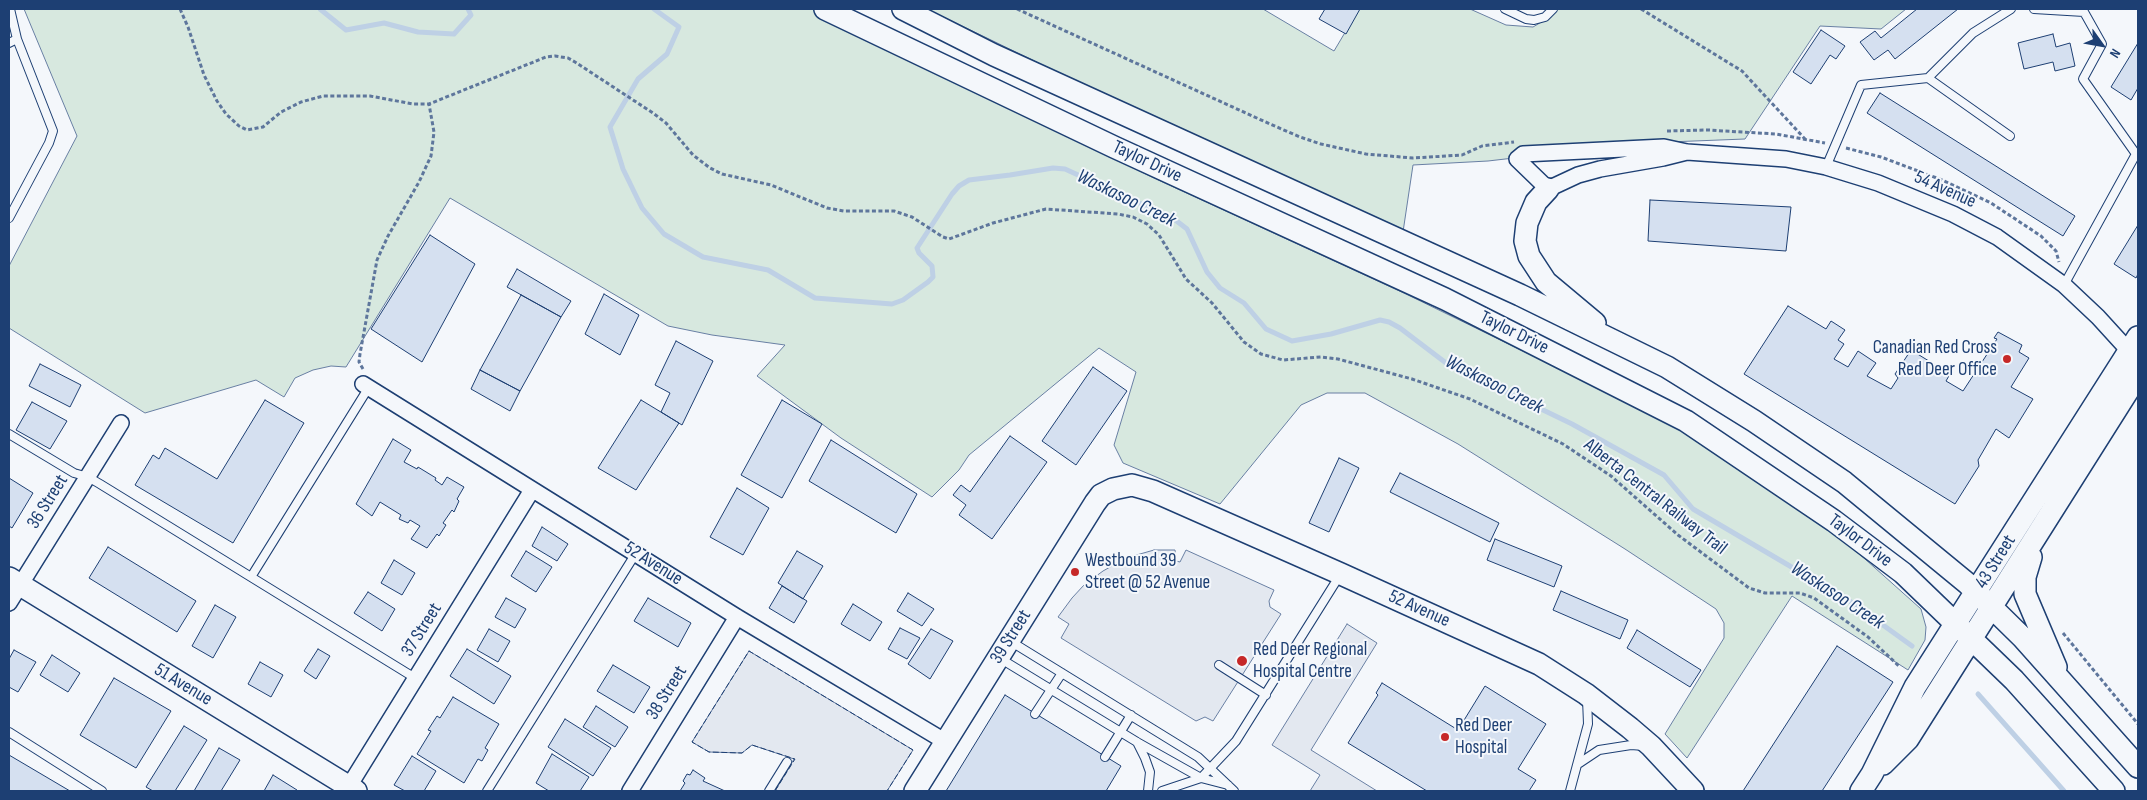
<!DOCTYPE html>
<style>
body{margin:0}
#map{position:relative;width:2147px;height:800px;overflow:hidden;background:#f4f7fb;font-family:"Sofia Sans Condensed",sans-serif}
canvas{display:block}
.frame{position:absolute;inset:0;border:10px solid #1d3f73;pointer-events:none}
.north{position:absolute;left:2077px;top:20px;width:50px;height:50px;-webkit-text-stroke:4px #f4f7fb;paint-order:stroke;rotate:122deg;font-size:14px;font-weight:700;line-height:20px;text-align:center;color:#1d3f73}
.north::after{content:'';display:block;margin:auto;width:18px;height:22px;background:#1d3f73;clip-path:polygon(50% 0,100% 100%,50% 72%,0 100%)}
</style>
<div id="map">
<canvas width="2147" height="800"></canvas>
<div class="frame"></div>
<div class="north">N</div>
</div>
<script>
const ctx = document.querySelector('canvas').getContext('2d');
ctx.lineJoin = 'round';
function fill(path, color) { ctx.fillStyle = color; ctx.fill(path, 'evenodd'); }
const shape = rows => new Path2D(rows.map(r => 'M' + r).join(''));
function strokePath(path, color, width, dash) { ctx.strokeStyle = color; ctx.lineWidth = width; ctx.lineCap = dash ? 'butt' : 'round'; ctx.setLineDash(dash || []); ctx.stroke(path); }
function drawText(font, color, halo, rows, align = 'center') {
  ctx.font = font + ' "Sofia Sans Condensed",sans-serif'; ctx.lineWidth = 4; ctx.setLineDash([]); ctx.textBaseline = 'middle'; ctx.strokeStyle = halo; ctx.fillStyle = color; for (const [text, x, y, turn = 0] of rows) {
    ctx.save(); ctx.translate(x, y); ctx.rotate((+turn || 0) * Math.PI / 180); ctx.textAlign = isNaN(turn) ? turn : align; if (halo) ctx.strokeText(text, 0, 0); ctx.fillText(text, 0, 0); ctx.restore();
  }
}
const green = shape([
 [24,9,812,9,1154,178,1406,294,1675,425,1812,514,1865,559,1921,609,1926,627,1925,640,1908,670,1792,596,1687,758,1665,734,1724,638,1724,623,1716,609,1625,549,1458,444,1365,393,1327,393,1301,405,1220,504,1123,463,1114,445,1136,372,1099,348,969,455,959,470,932,497,841,438,757,376,785,345,712,335,668,326,450,198,346,367,331,366,313,370,295,378,284,397,256,380,145,413,9,328,9,266,77,136,24,9],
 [927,9,1263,9,1334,51,1359,9,1470,9,1506,25,1533,27,1550,17,1556,9,1906,9,1881,29,1820,26,1745,139,1643,143,1488,161,1413,165,1403,232,1057,72,927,9]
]);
fill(green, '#d7e8df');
strokePath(green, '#687fa3', 1);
const parking = shape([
 [1154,550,1175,550,1176,561,1180,562,1186,550,1274,590,1269,601,1270,607,1281,614,1213,721,1205,717,1196,721,1061,638,1069,624,1058,617,1072,598,1084,585,1103,571,1126,558,1154,550],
 [1347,624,1377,643,1311,750,1377,791,1310,791,1320,775,1272,745,1347,624],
 [749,651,913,750,887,791,775,791,794,759,752,745,742,753,709,752,692,742,749,651]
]);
fill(parking, '#e3e8f0');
strokePath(parking, '#687fa3', 1);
strokePath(shape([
 [320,9,346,30,384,23,418,32,454,34,471,15,468,9],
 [654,9,679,27,667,54,638,79,610,127,623,169,642,208,664,234,703,257,768,270,815,298,892,304,903,300,928,282,933,277,932,266,919,253,917,248,952,194,959,186,969,180,1010,175,1053,168,1065,169,1174,219,1187,229,1207,272,1220,288,1244,303,1266,329,1292,341,1331,334,1380,320,1389,322,1400,328,1446,363,1572,424,1664,475,1693,509,1851,602,1912,646],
 [1978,694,2064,791]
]), '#bed0e5', 5);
const building = shape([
 [1325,9,1360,9,1346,34,1319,19,1325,9],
 [1917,9,1958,9,1895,59,1888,50,1874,60,1860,42,1875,31,1881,38,1917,9],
 [1821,30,1845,46,1836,59,1830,55,1811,84,1793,72,1821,30],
 [2053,34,2056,47,2070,43,2075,66,2055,71,2053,62,2024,69,2018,43,2053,34],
 [2138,43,2138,88,2131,100,2111,87,2138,43],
 [1880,93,2075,216,2063,236,1867,113,1880,93],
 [1650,200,1791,207,1786,251,1648,241,1650,200],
 [2138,225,2138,274,2136,278,2114,264,2138,225],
 [430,235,475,264,422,362,371,329,430,235],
 [517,269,571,301,561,317,507,287,517,269],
 [604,294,639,315,620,355,585,334,604,294],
 [521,295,561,317,520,391,480,370,521,295],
 [1788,306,1826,329,1831,321,1845,330,1838,340,1844,344,1834,359,1848,367,1858,351,1876,363,1867,376,1891,389,1898,378,1895,374,1911,350,1950,374,1946,381,1963,391,1997,339,1994,338,1998,332,2022,345,2019,352,2029,358,2011,387,2033,399,2009,438,1996,429,1978,460,1979,466,1955,504,1744,374,1788,306],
 [676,341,713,361,682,425,661,412,670,393,655,385,676,341],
 [40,364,81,385,70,407,29,386,40,364],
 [1093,367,1127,391,1076,465,1042,441,1093,367],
 [480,370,520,391,510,411,471,389,480,370],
 [265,400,304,423,233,543,135,485,153,455,159,459,165,448,217,479,265,400],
 [641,400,679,423,636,490,598,468,641,400],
 [782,400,822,424,782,498,741,475,782,400],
 [32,402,67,421,50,449,16,430,32,402],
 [1010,436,1047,462,992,539,959,515,966,505,953,495,961,485,970,492,1010,436],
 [393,439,411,450,404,462,417,469,418,467,436,478,435,480,442,485,447,477,464,487,457,499,459,501,454,512,452,510,443,523,446,525,439,536,437,534,427,548,411,539,420,526,410,520,408,523,399,519,401,515,380,502,372,516,356,504,393,439],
 [831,440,917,494,896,533,809,481,831,440],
 [1339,458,1359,468,1329,532,1309,523,1339,458],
 [1400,473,1499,523,1490,542,1390,492,1400,473],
 [9,478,33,493,12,528,9,526,9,478],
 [737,488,769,508,743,555,710,537,737,488],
 [542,527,568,544,557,561,532,546,542,527],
 [1495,539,1562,566,1554,587,1487,560,1495,539],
 [108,547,196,601,177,632,89,578,108,547],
 [526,551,552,567,536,592,511,576,526,551],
 [797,551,823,566,803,599,778,583,797,551],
 [394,560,415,573,402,595,381,583,394,560],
 [782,586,807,601,794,623,769,608,782,586],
 [1561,591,1628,620,1620,639,1553,610,1561,591],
 [368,592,395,609,382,631,354,613,368,592],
 [908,593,934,609,922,626,897,611,908,593],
 [506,598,526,609,515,628,495,617,506,598],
 [648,598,691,623,678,647,634,621,648,598],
 [853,604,882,622,870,641,841,624,853,604],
 [215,605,236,617,213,658,192,646,215,605],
 [900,628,920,638,907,659,888,649,900,628],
 [489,629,510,641,498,662,477,650,489,629],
 [931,629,953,641,930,679,908,664,931,629],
 [1637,630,1701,670,1690,687,1627,648,1637,630],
 [1837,646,1893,682,1822,791,1743,791,1837,646],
 [318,649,330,656,316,679,304,671,318,649],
 [467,649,511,676,494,704,450,676,467,649],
 [14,650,36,662,18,692,9,687,9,659,14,650],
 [52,655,80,673,68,692,40,675,52,655],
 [260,662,283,675,271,697,248,684,260,662],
 [613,665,650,687,634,713,597,691,613,665],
 [114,678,171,711,136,768,80,735,114,678],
 [1382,683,1458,730,1485,686,1546,724,1518,769,1536,780,1529,791,1427,791,1348,743,1378,695,1376,693,1382,683],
 [1005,695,1121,766,1106,791,946,791,1005,695],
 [453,697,499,724,485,748,488,750,482,761,478,759,464,783,417,754,431,731,428,730,437,716,440,718,453,697],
 [596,706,628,727,615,747,583,727,596,706],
 [565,719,611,748,593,776,548,747,565,719],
 [184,726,207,740,175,791,153,791,146,787,184,726],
 [219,748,240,760,221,791,194,791,219,748],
 [552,754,589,777,580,791,549,791,536,783,552,754],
 [9,755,70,791,9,791,9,755],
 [412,756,436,771,424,791,405,791,394,785,412,756],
 [693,770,705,778,703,781,725,791,680,791,685,783,683,781,687,774,690,775,693,770],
 [273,775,297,790,296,791,264,791,273,775]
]);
fill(building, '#d5e0f0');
strokePath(building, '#1d3f73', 1);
const lane = shape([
 [1505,9,1526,19,1534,20,1545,17,1553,9],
 [2034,9,2084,12,2102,44,2083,79,2136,154,2064,285],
 [9,43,17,39,10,9],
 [1928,78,2010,136],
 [1826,167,1861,85,1928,78,1973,33,2011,9],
 [9,218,49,143,53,131,17,39],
 [9,434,74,473,88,477,100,484,415,678],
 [251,577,369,387],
 [1010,641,1198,757,1234,791],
 [1001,659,1137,742,1201,778,1228,785],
 [1219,665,1266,695],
 [1035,714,1062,673],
 [9,732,102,791],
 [1137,742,1145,758,1150,772,1148,791],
 [1105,757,1131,715],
 [1578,764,1599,750,1631,745,1644,746],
 [487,791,636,553],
 [769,791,787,762],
 [1162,791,1201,778,1236,741,1340,575],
 [1570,791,1588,724,1587,699]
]);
const street = shape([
 [1687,152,1663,158,1600,169,1578,175,1548,189,1517,159,1523,154,1664,147,1687,152,1786,159,1826,167,1878,183,1953,214,1997,237,2064,285,2098,317,2129,351,2138,364],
 [363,384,737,617,946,742],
 [9,603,121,423],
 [346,791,532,490],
 [630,791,737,617]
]);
const secondary = shape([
 [825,9,1114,147,1445,299,1686,421,1834,521,1903,573,2014,680,2114,791],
 [903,9,994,55,1520,295,1667,367,1754,421,1844,482,1968,584,2023,638,2138,767],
 [1548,189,1536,202,1527,223,1525,241,1529,256,1546,282,1595,323],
 [2031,557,2025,577,2025,594,2056,667],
 [9,578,356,791],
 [1883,764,1908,739,2138,375],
 [915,791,1095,503,1101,495,1113,489,1132,485,1153,491,1341,574,1539,664,1586,694,1630,728,1651,746,1693,791],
 [1861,791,1872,774,1915,687,2138,337]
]);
strokePath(lane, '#1d3f73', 10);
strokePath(street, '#1d3f73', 18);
strokePath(secondary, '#1d3f73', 24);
strokePath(shape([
 [180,9,188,27,204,75,217,101,226,114,239,126,247,130,263,127,281,112,301,102,323,96,370,96,413,104,429,104,546,57,555,56,568,58,575,62,653,113,666,123,693,155,710,168,722,174,771,185,827,208,844,211,894,211,912,217,943,237,949,239,993,223,1046,209,1118,214,1133,217,1147,224,1159,235,1186,279,1212,303,1244,342,1261,354,1283,360,1321,357,1338,359,1412,379,1470,399,1563,444,1611,476,1678,535,1749,588,1765,593,1800,593,1814,598,1868,637,1900,667],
 [1017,9,1270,124,1300,137,1321,144,1366,154,1413,158,1462,155,1482,146,1514,142],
 [1641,9,1742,71,1805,139],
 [1667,131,1708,130,1776,134,1825,143],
 [1846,148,1881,157,1942,180,1991,203,2041,236,2056,251,2059,262],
 [363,369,359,362,360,354,377,260,388,236,419,182,431,156,434,132,429,104],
 [2063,633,2138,724]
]), '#5e769c', 3, [4, 2.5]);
strokePath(lane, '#f4f7fb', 8);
strokePath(street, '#f4f7fb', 15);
strokePath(secondary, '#f4f7fb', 21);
strokePath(shape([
 [775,791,795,759,752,745,742,753,709,752,692,742,749,651,913,750,887,791]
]), '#1d3f73', 1, [6, 2.5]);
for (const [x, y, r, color] of [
 [2007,359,5,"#c62828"],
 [1075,572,5,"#c62828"],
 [1242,661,6,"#c62828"],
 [1445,737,5,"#c62828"]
]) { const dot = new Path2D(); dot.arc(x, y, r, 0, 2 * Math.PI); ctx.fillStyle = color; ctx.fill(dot); strokePath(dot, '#f4f7fb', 2); }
drawText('19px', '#1d3f73', '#f4f7fb', [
 ["Taylor Drive",1147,162,25],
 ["54 Avenue",1945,190,24],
 ["Taylor Drive",1514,333,26],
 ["Alberta Central Railway Trail",1655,497,38],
 ["36 Street",48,502,-58],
 ["Taylor Drive",1860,541,37],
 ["43 Street",1996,562,-58],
 ["52 Avenue",653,564,32],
 ["52 Avenue",1419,609,24],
 ["37 Street",422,630,-58],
 ["39 Street",1011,637,-58],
 ["51 Avenue",183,685,31],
 ["38 Street",667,693,-58]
]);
drawText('19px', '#1d3f73', '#f4f7fb', [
 ["Canadian Red Cross",1997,348,"right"],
 ["Red Deer Office",1997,370,"right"],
 ["Westbound 39",1085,561],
 ["Street @ 52 Avenue",1085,583],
 ["Red Deer Regional",1253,650],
 ["Hospital Centre",1253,672],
 ["Red Deer",1455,726],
 ["Hospital",1455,748]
], 'left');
drawText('italic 20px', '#1d3f73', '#f4f7fb', [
 ["Waskasoo Creek",1126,199,26],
 ["Waskasoo Creek",1494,385,27],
 ["Waskasoo Creek",1837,596,33]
]);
</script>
